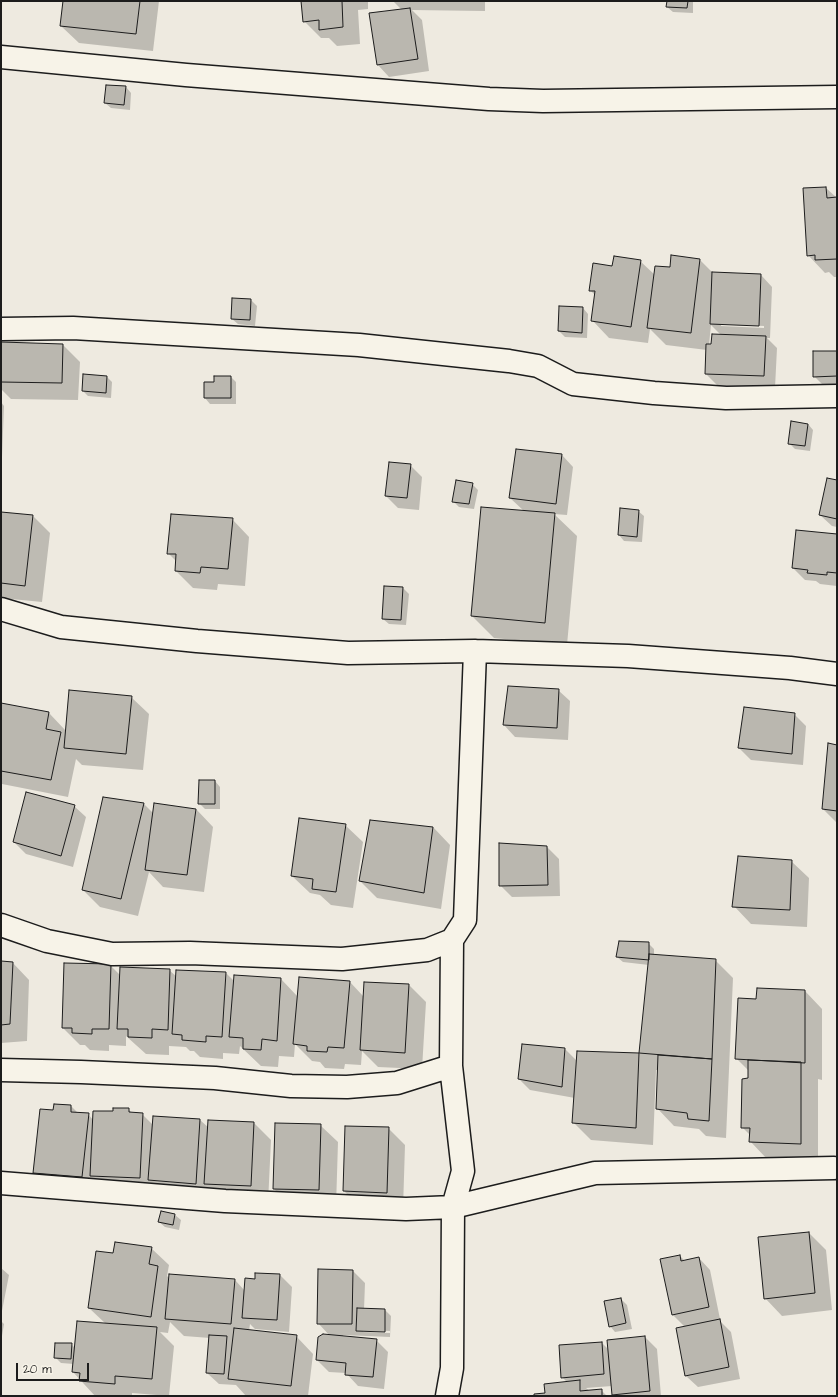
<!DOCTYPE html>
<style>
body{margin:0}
#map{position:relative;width:838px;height:1397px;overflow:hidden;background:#eeeae0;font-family:"Architects Daughter",sans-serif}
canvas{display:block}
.frame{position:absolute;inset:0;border:2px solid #1c1c1c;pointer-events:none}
.scale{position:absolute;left:16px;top:1363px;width:73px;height:18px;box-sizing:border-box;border:2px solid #1c1c1c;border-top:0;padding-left:5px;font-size:12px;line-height:14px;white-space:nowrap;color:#1c1c1c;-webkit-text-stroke:3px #f7f3e8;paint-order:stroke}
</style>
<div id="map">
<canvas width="838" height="1397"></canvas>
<div class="frame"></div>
<div class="scale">20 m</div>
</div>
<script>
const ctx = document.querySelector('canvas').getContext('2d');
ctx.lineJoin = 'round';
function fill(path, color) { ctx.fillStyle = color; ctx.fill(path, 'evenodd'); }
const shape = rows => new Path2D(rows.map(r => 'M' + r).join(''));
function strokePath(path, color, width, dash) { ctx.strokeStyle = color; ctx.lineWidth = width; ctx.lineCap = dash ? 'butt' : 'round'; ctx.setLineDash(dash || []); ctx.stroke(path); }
fill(shape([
 [64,1,159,1,153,51,79,43,61,26],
 [302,1,368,1,368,9,358,10,360,44,337,46,329,38,321,38,304,21],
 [393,1,485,1,485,11,412,10,422,20,429,71,389,77,378,65,370,14,402,10],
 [668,1,693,1,693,13,673,12,667,7],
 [126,87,131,93,130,110,111,108,105,103],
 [826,188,837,198,837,277,834,277,829,272,825,273,808,255],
 [699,259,713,273,761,275,772,287,770,338,767,338,777,348,775,388,718,386,706,374,707,350,666,345,650,329,648,343,609,338,592,320,595,295,590,290,613,267,640,261,655,275,671,268],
 [721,324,764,326,764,328,721,326],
 [711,325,721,335,712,345,709,345],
 [233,299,251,300,257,306,255,326,238,324,232,319],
 [583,308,588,314,587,338,565,337,559,331],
 [1,343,63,345,80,362,78,400,11,399,1,389],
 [837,352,837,388,826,388,814,376],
 [107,377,112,382,111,398,88,396,83,391],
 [231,377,236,382,236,404,210,404,205,398,205,383,215,383],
 [1,402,4,406,2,457,1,457],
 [808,424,813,430,810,451,795,449,789,443],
 [562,455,573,467,567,515,554,514,577,536,567,645,494,638,472,616,524,511,510,498],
 [410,465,422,477,419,510,398,508,386,496],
 [837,481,837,527,832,526,820,515],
 [472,484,478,490,474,509,459,507,453,501],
 [638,511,644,516,642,542,624,541,619,535],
 [1,513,33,516,50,533,42,602,1,598],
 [232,519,249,537,245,586,218,584,217,590,193,588,176,571,176,561,168,553],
 [837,535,837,586,820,584,816,581,805,580,793,568],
 [385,587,403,588,409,594,406,625,389,624,383,619],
 [509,687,558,690,570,701,568,740,515,737,504,725],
 [131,697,149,714,143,770,82,765,76,759,68,797,2,784,1,783,1,704,49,713,66,731],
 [794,714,806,726,803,765,751,760,739,748],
 [837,746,837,823,823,809],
 [215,781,220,787,220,809,205,809,199,803],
 [144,804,154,814,196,809,213,827,204,892,163,887,149,872,138,916,100,907,83,890],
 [74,806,86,817,73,867,26,854,14,842],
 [345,825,363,842,353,908,331,905,320,895,310,893,292,876],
 [433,827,450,845,441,909,377,898,360,881],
 [547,847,559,859,560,896,512,897,500,885],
 [791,861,809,878,807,927,751,924,734,906],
 [648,943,654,949,654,955,715,960,733,978,726,1138,706,1136,699,1129,674,1126,657,1108,658,1070,656,1070,653,1145,591,1140,573,1122,575,1098,530,1090,519,1079,565,1049,577,1061,578,1052,640,1054,649,965,623,962,617,957],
 [1,962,12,962,29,980,27,1041,1,1043],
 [110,965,120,975,169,970,177,977,226,973,235,982,281,979,298,997,349,981,364,997,409,985,426,1002,422,1069,378,1067,362,1051,361,1065,345,1064,344,1069,325,1068,320,1062,312,1061,295,1044,294,1057,279,1056,278,1067,261,1066,240,1046,239,1054,223,1053,223,1059,200,1057,194,1051,190,1051,186,1047,169,1046,169,1055,146,1054,126,1036,126,1046,109,1045,109,1051,90,1050,85,1045,80,1045,63,1028],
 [805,991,822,1009,822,1080,818,1079,818,1161,767,1159,750,1141,750,1135,742,1127,749,1071,736,1058,757,1000],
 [71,1106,78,1113,88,1114,93,1120,128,1109,133,1114,142,1114,153,1125,200,1120,209,1128,254,1123,271,1140,268,1203,52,1190,35,1172,54,1111],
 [276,1124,320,1125,338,1142,336,1207,291,1206,274,1189],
 [388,1128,405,1145,403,1209,361,1208,344,1191],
 [161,1212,175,1215,181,1220,179,1230,165,1227,159,1222],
 [809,1233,826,1250,832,1310,782,1316,765,1298],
 [151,1248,169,1265,167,1276,170,1279,235,1280,245,1291,256,1280,256,1274,280,1275,292,1287,289,1332,255,1329,250,1324,249,1331,296,1336,313,1354,308,1396,246,1396,236,1385,219,1384,207,1373,210,1338,184,1336,170,1322,168,1333,160,1332,174,1346,169,1396,132,1393,132,1396,95,1396,73,1372,74,1364,61,1363,55,1357,71,1344,75,1348,106,1324,89,1308,114,1254],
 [680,1256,685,1261,699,1258,710,1270,720,1319,718,1319,731,1332,740,1379,698,1387,686,1376,685,1327,672,1314],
 [1,1268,9,1275,1,1316],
 [353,1271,365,1283,364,1310,385,1310,391,1316,390,1337,343,1335,343,1337,376,1340,388,1352,384,1389,358,1386,346,1373,329,1372,317,1360,319,1337,330,1336,318,1323],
 [363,1330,390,1331,390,1333,363,1332],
 [621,1299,627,1305,632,1329,615,1332,610,1326],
 [1,1321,4,1324,1,1342],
 [645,1337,657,1349,661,1396,615,1396,613,1394,612,1386,586,1388,590,1391,601,1390,607,1396,535,1396,546,1394,567,1382,562,1377,602,1343,609,1350]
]), '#0003');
const building = shape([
 [63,1,140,1,136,34,60,26,63,1],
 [301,1,342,1,343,27,319,30,319,20,303,22,301,1],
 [667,1,688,1,687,8,666,7,667,1],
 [410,8,418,59,377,65,369,13,410,8],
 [106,85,126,86,124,105,104,103,106,85],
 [826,187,827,198,837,197,837,259,815,260,815,255,807,256,803,188,826,187],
 [671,255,700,259,691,333,647,328,655,266,670,267,671,255],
 [614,256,641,260,631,327,591,321,595,291,589,291,593,263,612,266,614,256],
 [712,272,761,274,759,326,710,324,712,272],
 [232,298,251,299,250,320,231,319,232,298],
 [559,306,583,307,582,333,558,331,559,306],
 [712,334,766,336,764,376,705,374,706,344,711,344,712,334],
 [1,342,63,344,62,383,1,382,1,342],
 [813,351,837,351,837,376,813,377,813,351],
 [83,374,107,376,106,393,82,391,83,374],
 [214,376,231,376,231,398,204,398,204,382,214,382,214,376],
 [791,421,808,424,805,446,788,444,791,421],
 [516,449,562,454,556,504,509,498,516,449],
 [389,462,411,464,407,498,385,496,389,462],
 [827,478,837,480,837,519,819,515,827,478],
 [456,480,473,483,469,504,452,502,456,480],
 [481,507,555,513,545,623,471,616,481,507],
 [620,508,639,510,637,537,618,535,620,508],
 [1,512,33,515,25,586,1,583,1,512],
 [171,514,233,518,228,569,201,567,200,573,175,571,176,554,167,554,171,514],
 [796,530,837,534,837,573,827,572,827,575,807,573,808,570,792,568,796,530],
 [384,586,403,587,401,620,382,619,384,586],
 [508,686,559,689,557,728,503,725,508,686],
 [69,690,132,696,126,754,64,748,69,690],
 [1,703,49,712,46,729,61,732,51,780,1,771,1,703],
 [744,707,795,713,792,754,738,748,744,707],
 [828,743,837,745,837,811,822,809,828,743],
 [199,780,215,780,215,804,198,804,199,780],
 [26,792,75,805,61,856,13,842,26,792],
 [103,797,144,803,121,899,82,890,103,797],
 [154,803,196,809,187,875,145,870,154,803],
 [299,818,346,824,336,892,312,889,313,879,291,876,299,818],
 [370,820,433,827,424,893,359,881,370,820],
 [499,843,547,846,548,885,499,886,499,843],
 [738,856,792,860,790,910,732,907,738,856],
 [619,941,649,942,649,960,616,957,619,941],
 [649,954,716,959,712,1059,639,1053,649,954],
 [1,961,13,962,10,1024,1,1025,1,961],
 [64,963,111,964,109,1029,92,1029,92,1034,72,1033,72,1028,62,1028,64,963],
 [120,967,170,969,168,1030,152,1029,152,1038,128,1037,128,1029,117,1029,120,967],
 [176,970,226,972,222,1037,206,1036,206,1042,182,1040,182,1035,172,1034,176,970],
 [234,975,281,978,277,1041,262,1039,261,1050,243,1049,243,1038,229,1037,234,975],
 [299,977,350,981,344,1048,328,1047,327,1052,307,1051,307,1046,293,1044,299,977],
 [364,982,409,984,405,1053,360,1050,364,982],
 [757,988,805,990,805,1063,735,1059,738,998,756,999,757,988],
 [522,1044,565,1048,562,1087,518,1079,522,1044],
 [577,1051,639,1053,636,1128,572,1123,577,1051],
 [658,1055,712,1059,709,1121,688,1119,687,1113,656,1109,658,1055],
 [748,1060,801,1062,801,1144,749,1142,750,1128,741,1128,742,1079,748,1078,748,1060],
 [54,1104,71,1105,71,1112,89,1113,82,1177,33,1173,40,1109,53,1110,54,1104],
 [113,1108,129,1108,129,1112,143,1113,140,1178,90,1176,93,1111,113,1111,113,1108],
 [153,1116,200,1119,196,1184,148,1180,153,1116],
 [208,1120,254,1122,251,1186,204,1184,208,1120],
 [275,1123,321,1124,319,1190,273,1189,275,1123],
 [345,1126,389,1127,387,1193,343,1191,345,1126],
 [161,1211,175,1214,173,1225,158,1222,161,1211],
 [809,1232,815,1293,764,1299,758,1237,809,1232],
 [115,1242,152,1247,149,1264,158,1266,151,1317,88,1308,96,1251,113,1253,115,1242],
 [680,1255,681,1261,699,1257,709,1307,672,1315,660,1259,680,1255],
 [318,1269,353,1270,352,1324,317,1324,318,1269],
 [255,1273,280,1274,277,1320,242,1318,245,1278,255,1279,255,1273],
 [169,1274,235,1279,231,1324,165,1319,169,1274],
 [621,1298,626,1323,609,1327,604,1301,621,1298],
 [357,1308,385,1309,385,1332,356,1331,357,1308],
 [720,1319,729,1367,685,1376,676,1328,720,1319],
 [77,1321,157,1327,152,1379,115,1376,115,1384,79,1381,80,1373,72,1372,77,1321],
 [234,1328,297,1335,291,1386,228,1379,234,1328],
 [323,1334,377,1339,373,1377,345,1375,346,1363,316,1360,318,1337,323,1334],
 [209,1335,227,1336,224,1374,206,1373,209,1335],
 [645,1336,650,1391,612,1395,607,1340,645,1336],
 [602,1342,604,1374,561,1378,559,1345,602,1342],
 [55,1343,72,1343,71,1359,54,1358,55,1343],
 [580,1380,580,1391,602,1389,602,1396,534,1396,534,1394,545,1393,544,1384,580,1380]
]);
fill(building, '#bab7af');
strokePath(building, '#1c1c1c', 1);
const minor = shape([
 [1,57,186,75,489,99,543,101,837,97],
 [1,329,73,328,359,345,509,361,538,366,573,384,654,393,726,398,837,396],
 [1,609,61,627,197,641,348,653,475,651,628,656,790,668,837,674],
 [1,925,47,941,112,954,190,953,342,959,427,950,452,940,465,920,475,651],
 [1,1070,81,1072,215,1078,291,1086,347,1087,397,1083,451,1066],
 [1,1183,225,1201,406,1209,453,1207,595,1173,834,1168],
 [447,1396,452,1368,453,1207,463,1171,451,1066,452,940]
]);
strokePath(minor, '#1c1c1c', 25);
strokePath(minor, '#f7f3e8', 22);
</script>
